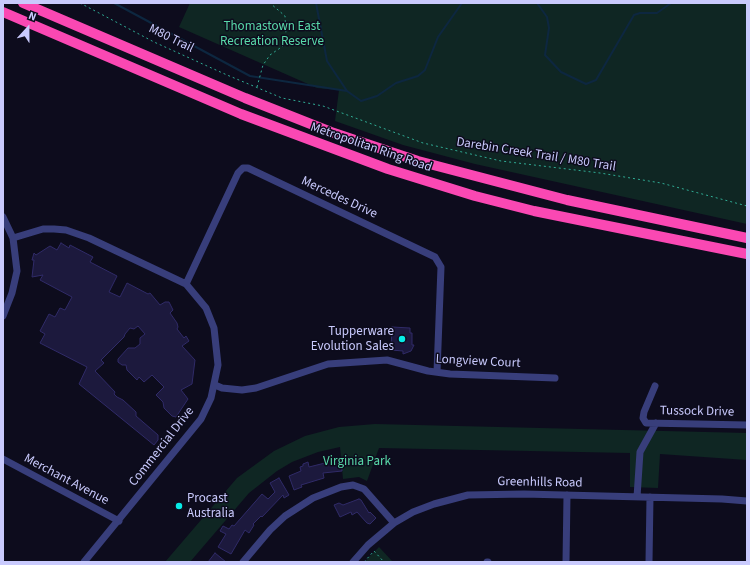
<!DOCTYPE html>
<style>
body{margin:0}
#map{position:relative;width:750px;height:565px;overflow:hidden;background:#0d0c1d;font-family:"Source Sans 3",sans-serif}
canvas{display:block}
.frame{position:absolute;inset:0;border:4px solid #c9cafd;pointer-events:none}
.north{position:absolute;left:8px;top:8px;width:40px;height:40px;-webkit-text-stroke:3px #0d0c1d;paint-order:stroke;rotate:21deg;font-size:11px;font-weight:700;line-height:16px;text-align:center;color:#c9cafd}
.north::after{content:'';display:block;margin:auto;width:14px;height:18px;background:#c9cafd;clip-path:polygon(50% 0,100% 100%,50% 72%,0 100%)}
</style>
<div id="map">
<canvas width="750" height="565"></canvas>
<div class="frame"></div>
<div class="north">N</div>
</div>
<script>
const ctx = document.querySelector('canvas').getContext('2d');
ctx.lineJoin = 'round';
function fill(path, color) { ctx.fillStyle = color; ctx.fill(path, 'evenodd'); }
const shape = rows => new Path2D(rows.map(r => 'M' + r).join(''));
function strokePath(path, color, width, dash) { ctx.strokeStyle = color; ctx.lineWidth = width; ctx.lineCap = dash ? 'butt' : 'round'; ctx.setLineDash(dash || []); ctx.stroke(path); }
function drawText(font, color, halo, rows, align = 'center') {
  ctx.font = font + ' "Source Sans 3",sans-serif'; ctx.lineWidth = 3; ctx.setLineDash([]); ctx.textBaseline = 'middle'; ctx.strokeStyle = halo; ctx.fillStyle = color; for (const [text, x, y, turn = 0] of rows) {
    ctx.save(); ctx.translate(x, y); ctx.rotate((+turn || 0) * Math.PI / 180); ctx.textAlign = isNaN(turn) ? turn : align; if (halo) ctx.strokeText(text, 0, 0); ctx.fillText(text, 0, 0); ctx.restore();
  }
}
fill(shape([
 [190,3,747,3,747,224,475,164,403,145,335,121,339,90,317,88,179,27],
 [375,424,747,433,747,460,660,454,658,488,630,487,630,453,379,448,367,481,359,477,343,479,340,447,318,452,292,462,277,471,249,493,190,562,165,562,237,478,274,451,305,436,339,427],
 [379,547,393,562,365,562,370,556]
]), '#0f2623');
strokePath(shape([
 [114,3,250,76,347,91],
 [316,3,327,61,347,91,361,101,377,96,396,83,418,76,425,70,438,37,462,3],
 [537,3,547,17,549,28,545,55,561,72,586,84,596,80,634,15,640,13,657,13,671,3]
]), '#0d2740', 2);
const building = shape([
 [61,243,69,248,70,245,93,257,90,262,117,276,109,292,120,297,127,283,148,294,150,293,160,305,165,302,169,302,173,310,170,313,177,323,178,327,177,329,184,338,186,336,189,341,182,346,195,360,192,384,181,390,188,399,176,417,172,416,164,408,163,402,156,395,164,387,152,375,144,382,139,377,137,380,127,370,126,365,122,365,118,362,118,359,128,348,135,348,140,344,140,338,145,334,138,326,134,329,130,328,125,334,124,337,101,360,104,363,95,371,115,392,114,394,117,397,123,400,136,412,136,416,158,435,158,440,154,445,79,384,87,367,40,343,45,334,40,331,49,314,55,317,60,308,65,310,72,297,40,280,43,275,32,277,34,260,32,260,34,253,36,255,50,246,57,250,61,243],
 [392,327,410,328,410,333,412,333,412,345,414,345,411,351,403,354,403,351,391,350,392,327],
 [341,459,342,471,323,473,324,478,301,485,302,487,294,490,289,476,301,471,300,467,303,466,303,464,308,462,309,467,329,462,329,460,341,459],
 [279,478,289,495,284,498,283,495,262,517,261,516,253,524,254,525,249,533,245,530,231,554,218,547,226,534,220,531,223,526,229,529,232,525,234,526,262,494,268,499,275,492,270,483,279,478],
 [359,499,361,500,369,513,370,512,376,518,370,524,367,523,357,512,352,515,351,512,340,517,334,505,339,503,343,505,359,499],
 [215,553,226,562,208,562,215,553]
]);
fill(building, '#1c193d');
strokePath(building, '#302b68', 1);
strokePath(shape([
 [80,3,154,42,227,75,282,98,323,106,423,143,501,161,600,173,661,183,747,206],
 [257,87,263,65,270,55,283,46,286,36,285,16,270,3],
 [364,562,374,551,384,562]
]), '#30ab94', 1, [2, 3]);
strokePath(shape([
 [3,217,13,238,17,271,12,293,3,316],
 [13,238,43,229,54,229,66,230,89,238,186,284,206,308,214,328,218,365,211,398,201,419,84,562],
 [186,284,238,173,243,168,248,168,435,257,441,267,437,372],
 [215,385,222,388,242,390,256,388,328,364,387,360,428,371,450,374,555,378],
 [655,386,644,412,643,418,646,423,747,425],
 [3,459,119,521],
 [637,497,640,452,656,423],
 [243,562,270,530,285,516,313,498,341,487,353,485,364,489,394,523],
 [353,562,368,545,394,523,413,512,434,504,468,495,524,494,722,499,747,501],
 [487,562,488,562],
 [566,562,567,495],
 [649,562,650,497]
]), '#383e7b', 7);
strokePath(shape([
 [23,3,245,98,331,132,418,161,567,200,747,238],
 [3,12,241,114,388,169,475,196,534,211,747,254]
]), '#fa48b3', 10);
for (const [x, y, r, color] of [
 [402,339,4,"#07ece7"],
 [179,506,4,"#07ece7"]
]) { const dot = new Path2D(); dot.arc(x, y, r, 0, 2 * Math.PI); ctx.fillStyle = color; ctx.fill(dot); strokePath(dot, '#0d0c1d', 1.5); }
drawText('13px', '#59daaa', '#0d0c1d', [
 ["Thomastown East",272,27],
 ["Recreation Reserve",272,42],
 ["Virginia Park",357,462]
]);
drawText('13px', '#c9cafd', '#0d0c1d', [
 ["M80 Trail",171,39,26],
 ["Metropolitan Ring Road",371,148,19],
 ["Darebin Creek Trail / M80 Trail",536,155,9],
 ["Mercedes Drive",339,198,25],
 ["Longview Court",478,362,3],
 ["Tussock Drive",697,412,1],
 ["Commercial Drive",162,447,-52],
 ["Merchant Avenue",66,480,28],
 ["Greenhills Road",540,483,1]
]);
drawText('13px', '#c9cafd', '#0d0c1d', [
 ["Tupperware",394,332],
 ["Evolution Sales",394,347],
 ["Procast",187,499,"left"],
 ["Australia",187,514,"left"]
], 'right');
</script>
